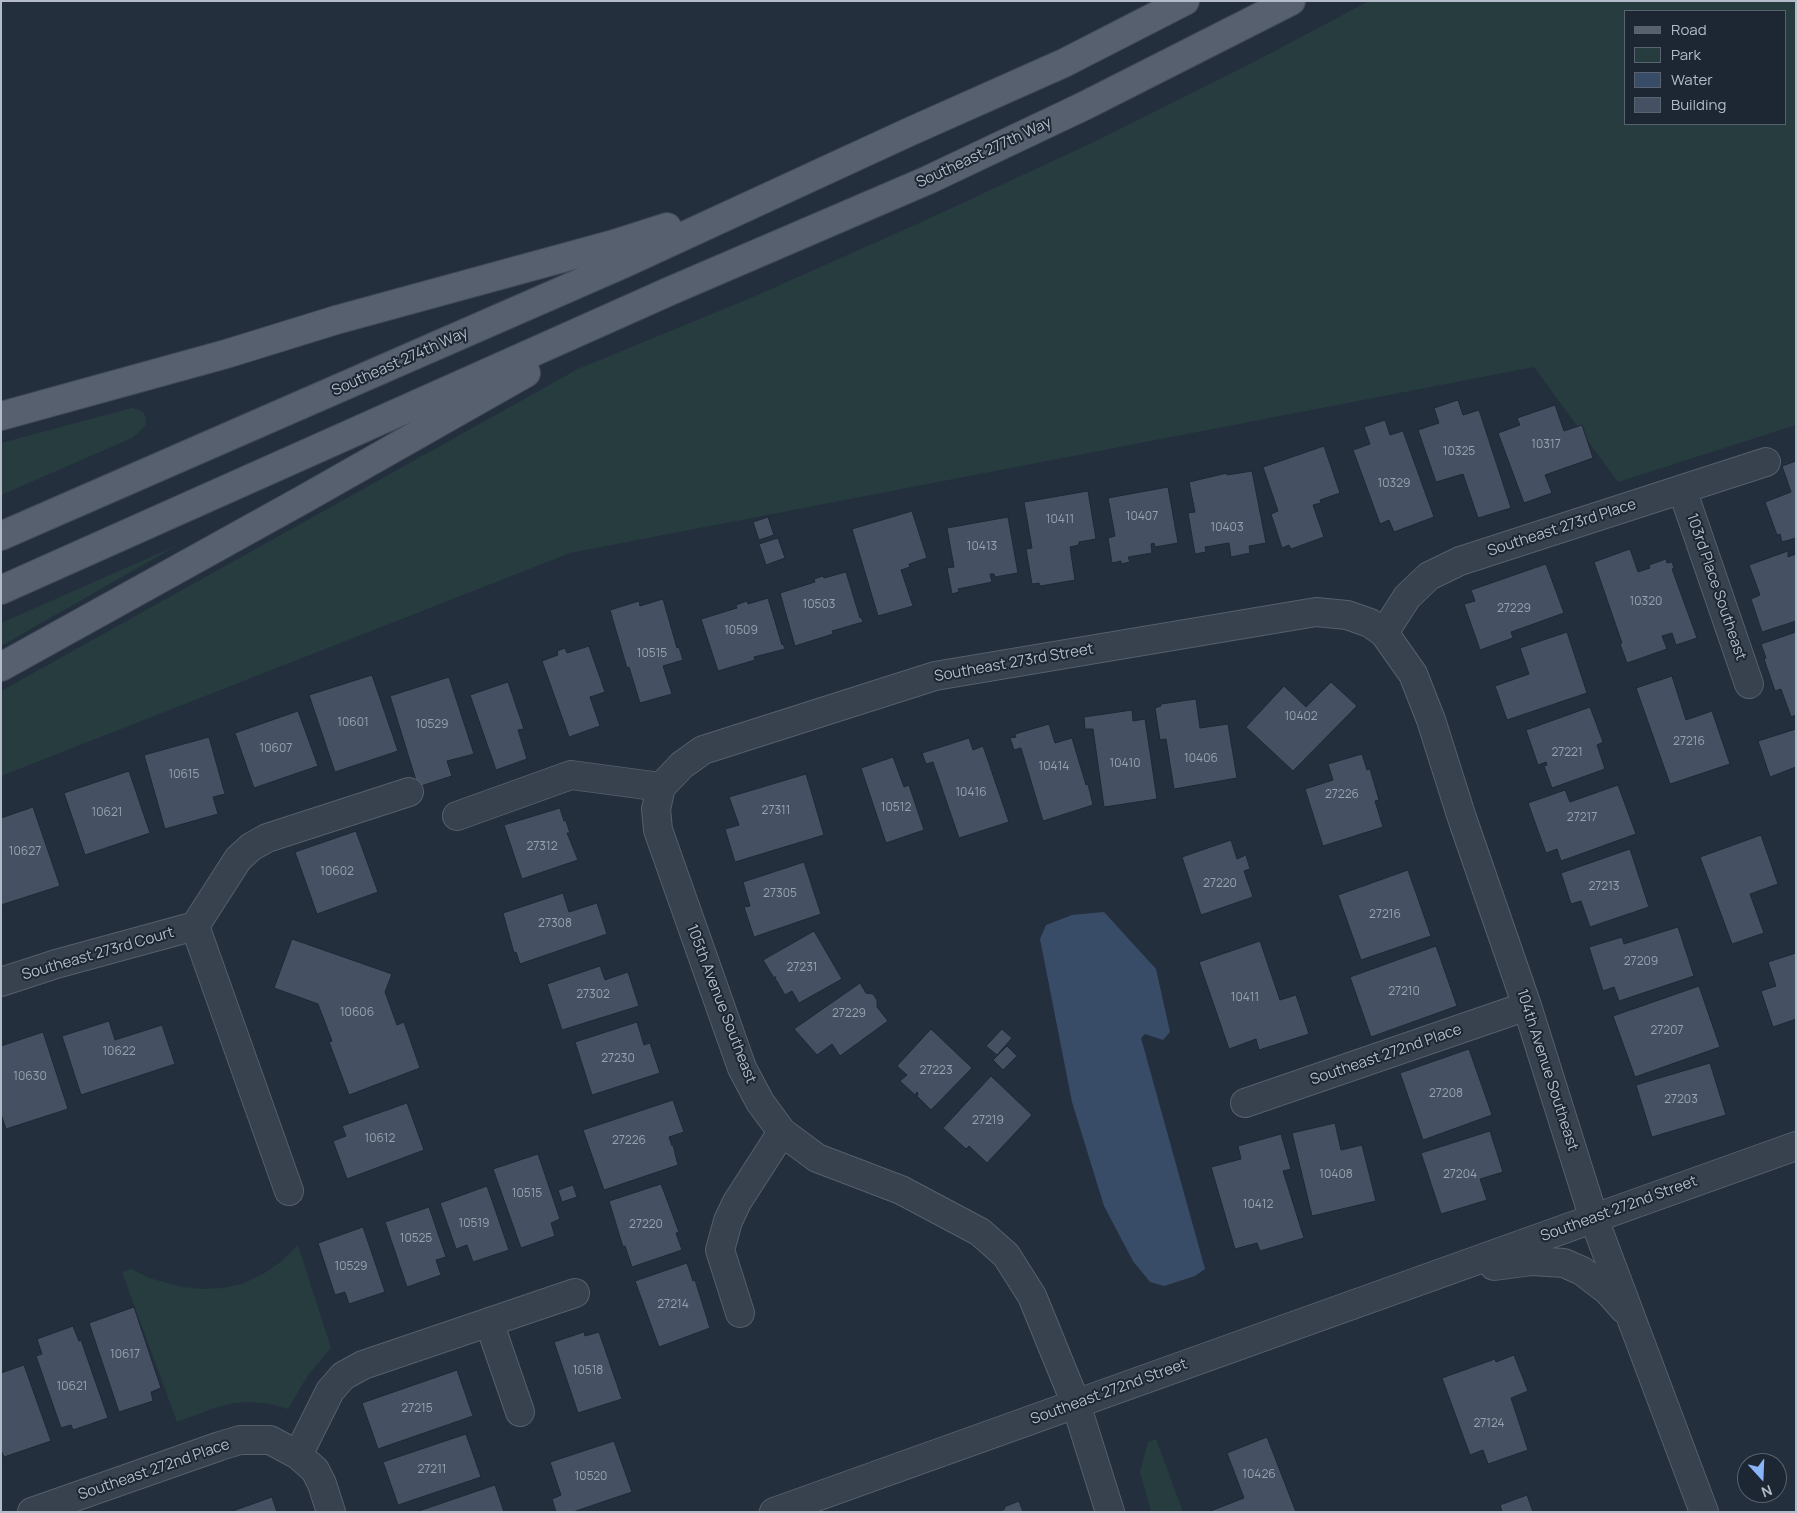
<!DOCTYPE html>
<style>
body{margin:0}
#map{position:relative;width:1797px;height:1513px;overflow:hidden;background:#242f3e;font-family:Manrope,sans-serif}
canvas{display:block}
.frame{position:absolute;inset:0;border:2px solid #b4bcc9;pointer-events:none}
.legend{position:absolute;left:1624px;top:10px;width:162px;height:115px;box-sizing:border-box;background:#1d2633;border:1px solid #59626f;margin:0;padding:6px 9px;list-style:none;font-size:15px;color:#b4bcc9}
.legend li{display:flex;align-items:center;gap:10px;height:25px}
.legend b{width:25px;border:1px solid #59626f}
.north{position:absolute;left:1737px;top:1453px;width:50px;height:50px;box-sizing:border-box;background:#1d2633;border:1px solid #59626f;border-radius:50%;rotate:160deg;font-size:14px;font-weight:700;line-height:20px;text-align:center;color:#b4bcc9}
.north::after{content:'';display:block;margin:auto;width:18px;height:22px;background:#8ab4f8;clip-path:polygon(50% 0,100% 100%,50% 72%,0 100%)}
</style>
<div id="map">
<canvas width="1797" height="1513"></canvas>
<div class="frame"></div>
<ul class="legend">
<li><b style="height:6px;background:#56606e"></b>Road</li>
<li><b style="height:14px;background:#263c3f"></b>Park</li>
<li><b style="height:14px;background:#394c67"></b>Water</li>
<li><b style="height:14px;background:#455162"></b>Building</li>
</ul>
<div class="north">N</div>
</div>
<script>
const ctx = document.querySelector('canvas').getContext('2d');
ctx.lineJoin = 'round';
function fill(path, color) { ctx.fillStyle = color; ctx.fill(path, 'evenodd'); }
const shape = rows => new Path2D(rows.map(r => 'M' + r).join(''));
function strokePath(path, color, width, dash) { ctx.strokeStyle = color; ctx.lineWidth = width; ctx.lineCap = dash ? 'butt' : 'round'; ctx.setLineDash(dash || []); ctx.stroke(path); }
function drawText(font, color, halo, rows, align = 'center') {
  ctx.font = font + ' Manrope,sans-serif'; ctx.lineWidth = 4; ctx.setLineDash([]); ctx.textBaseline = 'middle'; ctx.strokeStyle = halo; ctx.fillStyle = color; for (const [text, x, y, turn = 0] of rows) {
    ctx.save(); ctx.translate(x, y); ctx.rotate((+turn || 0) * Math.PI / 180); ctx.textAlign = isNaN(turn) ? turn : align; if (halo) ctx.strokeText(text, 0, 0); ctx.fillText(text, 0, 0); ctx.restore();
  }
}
fill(shape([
 [1369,1,1796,1,1796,425,1618,482,1534,367,570,553,1,776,1,691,578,369,753,297,926,220,1098,140,1252,63],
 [1626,11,1786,11,1786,124,1626,124],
 [132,408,139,410,144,413,146,420,145,426,132,438,1,495,1,443],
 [178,545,1,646,1,623],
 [298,1245,331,1348,308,1375,288,1409,270,1404,252,1402,234,1403,217,1407,177,1422,122,1272,131,1269,149,1278,182,1287,202,1289,223,1288,242,1284,263,1274,282,1261],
 [1156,1439,1183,1512,1151,1512,1140,1472,1148,1442]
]), '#263c3f');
fill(shape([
 [1104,912,1156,969,1170,1032,1163,1040,1145,1034,1141,1038,1205,1269,1195,1276,1164,1286,1150,1282,1133,1261,1104,1206,1072,1102,1040,939,1046,925,1072,915]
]), '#394c67');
const building = shape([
 [1458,400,1463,415,1479,410,1511,508,1478,518,1463,474,1436,482,1418,430,1439,423,1434,408,1458,400],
 [1555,405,1564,431,1582,425,1593,458,1545,475,1552,493,1524,503,1498,433,1520,425,1517,418,1555,405],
 [1385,420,1390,435,1403,431,1434,517,1394,532,1389,520,1380,524,1353,450,1370,444,1364,427,1385,420],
 [1324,446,1340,493,1320,500,1321,503,1313,505,1324,537,1291,549,1289,545,1282,548,1271,514,1278,511,1263,467,1324,446],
 [1796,461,1796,538,1782,542,1780,534,1777,535,1765,502,1791,492,1782,466,1796,461],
 [1252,471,1266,543,1249,546,1250,553,1231,557,1229,543,1205,547,1206,552,1195,554,1188,513,1195,512,1189,482,1227,473,1227,475,1252,471],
 [1168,487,1178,543,1155,547,1154,543,1151,544,1152,553,1128,557,1130,562,1121,564,1121,561,1112,563,1108,538,1115,536,1108,498,1168,487],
 [1088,491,1096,539,1079,542,1079,545,1070,547,1075,580,1040,586,1039,583,1032,584,1026,549,1032,548,1024,502,1088,491],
 [912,511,927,558,909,564,910,567,901,570,913,606,878,616,852,529,912,511],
 [768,517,774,535,759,540,753,522,768,517],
 [1008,517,1018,573,995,577,994,574,990,574,992,582,958,589,959,592,952,594,947,568,954,567,947,528,1008,517],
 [778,538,785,558,766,565,759,544,778,538],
 [1630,549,1638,572,1650,568,1649,565,1666,559,1667,563,1672,562,1674,568,1672,569,1697,638,1676,645,1672,633,1662,636,1667,649,1627,663,1620,644,1622,643,1594,562,1630,549],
 [1788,551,1788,557,1796,554,1796,621,1762,632,1751,599,1760,595,1749,565,1788,551],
 [1546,564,1564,613,1511,632,1513,638,1480,650,1464,604,1475,601,1471,590,1546,564],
 [846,572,860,618,861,617,863,622,832,631,833,634,795,646,780,593,815,582,814,579,823,576,824,578,846,572],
 [768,598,782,645,783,644,785,649,754,657,755,660,718,671,701,619,737,608,736,605,747,601,748,604,768,598],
 [663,599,677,648,679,647,683,660,663,666,672,694,640,703,629,667,627,668,610,610,639,601,640,606,663,599],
 [1567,632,1587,693,1507,720,1495,686,1529,674,1520,648,1567,632],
 [1796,632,1796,715,1791,717,1781,689,1775,691,1764,659,1766,658,1761,644,1796,632],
 [589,646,605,692,590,697,600,726,569,737,542,661,558,655,557,651,565,648,567,653,589,646],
 [372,675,398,751,335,772,309,695,372,675],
 [1672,676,1686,720,1712,711,1730,764,1670,784,1636,688,1672,676],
 [449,677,474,754,447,761,452,776,418,787,390,696,449,677],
 [508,682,524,729,518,730,527,759,496,770,470,695,508,682],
 [1331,682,1357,706,1293,771,1246,727,1284,686,1306,707,1331,682],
 [1196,699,1200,728,1228,724,1237,778,1174,789,1166,739,1160,740,1155,708,1161,706,1161,704,1196,699],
 [1590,707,1603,742,1597,745,1605,769,1552,788,1544,766,1547,765,1546,762,1538,765,1526,730,1590,707],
 [1132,710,1133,721,1145,719,1157,799,1104,807,1093,729,1085,729,1084,717,1132,710],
 [298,711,318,766,254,788,235,733,298,711],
 [1049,724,1055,743,1072,738,1086,785,1088,784,1093,805,1043,821,1021,748,1014,750,1010,738,1016,737,1015,734,1049,724],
 [1796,729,1796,767,1770,777,1758,741,1796,729],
 [209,737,225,794,213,797,218,814,165,829,144,755,209,737],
 [969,738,973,750,983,746,1009,822,959,838,933,762,926,764,922,753,969,738],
 [1362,754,1367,770,1370,769,1379,800,1375,801,1383,827,1323,846,1305,789,1333,780,1328,764,1362,754],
 [893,757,904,787,909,785,924,830,886,843,861,768,893,757],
 [129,771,150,833,85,855,64,793,129,771],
 [806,774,824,835,735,862,725,829,739,825,729,797,806,774],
 [1618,785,1636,834,1561,861,1557,849,1546,853,1528,803,1565,790,1570,802,1618,785],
 [33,807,60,886,1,905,1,818,33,807],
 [560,808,564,821,566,821,570,833,567,833,578,860,522,879,504,825,560,808],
 [356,831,378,892,317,914,295,852,356,831],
 [1761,835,1778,884,1750,894,1764,933,1732,944,1700,857,1761,835],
 [1231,840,1237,859,1246,855,1250,869,1244,871,1253,897,1201,915,1182,857,1231,840],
 [1630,849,1649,907,1590,927,1581,901,1571,904,1561,873,1630,849],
 [804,862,821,914,754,937,744,907,750,906,743,882,804,862],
 [1408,870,1431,936,1361,960,1338,895,1408,870],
 [563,893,569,912,597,903,607,934,520,964,516,952,514,953,503,913,563,893],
 [1678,927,1694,976,1619,1001,1614,987,1603,991,1589,947,1622,937,1624,944,1678,927],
 [814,931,842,979,799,1003,792,991,785,995,775,978,776,976,774,978,763,960,814,931],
 [292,939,392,974,385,992,397,1025,404,1022,420,1068,349,1095,329,1042,332,1041,318,1004,274,988,292,939],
 [1260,941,1280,1000,1296,995,1309,1034,1259,1050,1256,1039,1229,1049,1199,962,1260,941],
 [1436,946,1457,1006,1371,1037,1350,977,1436,946],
 [1796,953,1796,1019,1773,1027,1761,991,1776,986,1768,962,1796,953],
 [600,966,605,980,628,972,639,1006,562,1030,547,984,600,966],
 [860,983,866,993,873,994,877,1000,877,1007,888,1021,840,1056,832,1044,817,1055,794,1029,860,983],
 [1699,986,1720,1047,1635,1077,1613,1016,1699,986],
 [109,1021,115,1040,162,1025,175,1064,81,1095,62,1036,109,1021],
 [637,1022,644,1045,650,1043,660,1073,592,1095,575,1042,637,1022],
 [931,1029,972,1068,931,1110,917,1096,918,1094,917,1092,915,1095,900,1081,907,1075,897,1066,931,1029],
 [1002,1029,1012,1038,997,1055,986,1046,1002,1029],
 [43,1032,68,1109,6,1129,1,1114,1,1046,43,1032],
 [1007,1046,1017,1056,1003,1070,993,1060,1007,1046],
 [1469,1049,1492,1115,1423,1140,1400,1073,1469,1049],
 [1710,1063,1726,1115,1652,1137,1636,1085,1710,1063],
 [991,1076,1032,1115,987,1163,969,1146,966,1149,943,1128,991,1076],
 [673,1100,684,1132,669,1137,672,1146,673,1145,678,1165,604,1190,583,1130,673,1100],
 [407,1103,424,1150,347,1179,333,1141,346,1136,342,1126,407,1103],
 [1335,1123,1341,1150,1362,1145,1376,1201,1312,1216,1292,1133,1335,1123],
 [1490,1131,1503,1172,1480,1179,1487,1200,1441,1214,1421,1153,1490,1131],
 [1281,1134,1291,1169,1283,1171,1304,1238,1260,1251,1257,1243,1235,1249,1211,1167,1241,1159,1238,1146,1281,1134],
 [538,1154,560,1219,551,1223,555,1236,521,1248,493,1169,538,1154],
 [661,1184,679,1232,676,1233,682,1250,632,1267,625,1246,623,1247,609,1201,661,1184],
 [573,1185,577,1197,562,1202,558,1190,573,1185],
 [487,1186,509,1250,473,1262,467,1245,456,1249,440,1203,487,1186],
 [429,1207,446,1257,436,1260,441,1275,407,1287,385,1222,429,1207],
 [363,1227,385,1292,349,1304,345,1292,335,1295,318,1243,363,1227],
 [687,1263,693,1281,695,1280,710,1328,659,1347,635,1281,687,1263],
 [134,1307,161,1388,151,1392,153,1401,119,1412,89,1323,134,1307],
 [73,1326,79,1341,81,1340,108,1418,73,1430,71,1425,61,1428,36,1356,42,1354,37,1339,73,1326],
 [584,1332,585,1336,599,1332,622,1399,578,1413,554,1342,584,1332],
 [1514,1355,1528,1391,1511,1398,1528,1450,1488,1464,1483,1450,1470,1455,1442,1378,1495,1359,1496,1362,1514,1355],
 [24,1365,51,1441,4,1457,1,1450,1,1373,24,1365],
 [457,1370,473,1416,378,1449,362,1403,457,1370],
 [466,1434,481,1477,398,1505,383,1462,466,1434],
 [1267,1437,1296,1512,1208,1512,1244,1498,1227,1453,1267,1437],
 [614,1441,632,1492,573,1512,556,1512,552,1499,561,1495,550,1462,614,1441],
 [495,1485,504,1512,416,1512,495,1485],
 [1527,1495,1533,1512,1502,1512,1500,1505,1527,1495],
 [272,1497,277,1512,230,1512,272,1497],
 [1019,1501,1023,1512,999,1512,1005,1509,1004,1507,1019,1501]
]);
fill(building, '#455162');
strokePath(building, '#1f2835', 1);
const minor = shape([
 [1682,489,1749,684],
 [1384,633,1407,597,1429,576,1460,561,1766,462],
 [661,787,682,765,703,750,935,676,1316,612,1347,615,1370,623,1384,633,1413,674,1431,720,1462,818,1527,1006,1594,1219,1704,1512],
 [661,787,656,809,658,830,742,1068,760,1102,782,1132,817,1158,901,1190,980,1232,1006,1255,1032,1296,1076,1404,1110,1512],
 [457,816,571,775,661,787],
 [1,982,56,964,195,926],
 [1245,1103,1527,1006],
 [289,1191,195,926,238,859,251,847,267,838,409,792],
 [1494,1266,1532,1261,1564,1263,1582,1271,1607,1290,1624,1309],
 [740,1313,720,1250,728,1221,737,1202,782,1132],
 [489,1322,520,1412],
 [298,1455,330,1391,343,1376,363,1365,575,1293],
 [32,1512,220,1446,240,1440,270,1440,298,1455,315,1470,322,1484,331,1512],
 [774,1512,1796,1146]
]);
const major = shape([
 [1,416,226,354,336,320,614,244,667,227],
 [1,536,623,264,909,132,1064,63,1185,1],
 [1,590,670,291,928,180,1084,106,1291,1],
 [1,667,304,499,526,373]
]);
strokePath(minor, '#565f6c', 30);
strokePath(major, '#414a57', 30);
strokePath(minor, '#38414e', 28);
strokePath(major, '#56606e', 28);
drawText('12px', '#98a1af', null, [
 ["10317",1546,445],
 ["10325",1459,452],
 ["10329",1394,484],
 ["10407",1142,517],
 ["10411",1060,520],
 ["10403",1227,528],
 ["10413",982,547],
 ["10320",1646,602],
 ["10503",819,605],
 ["27229",1514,609],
 ["10509",741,631],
 ["10515",652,654],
 ["10402",1301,717],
 ["10601",353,723],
 ["10529",432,725],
 ["27216",1689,742],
 ["10607",276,749],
 ["27221",1567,753],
 ["10406",1201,759],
 ["10410",1125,764],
 ["10414",1054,767],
 ["10615",184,775],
 ["10416",971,793],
 ["27226",1342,795],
 ["10512",896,808],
 ["27311",776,811],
 ["10621",107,813],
 ["27217",1582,818],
 ["27312",542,847],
 ["10627",25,852],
 ["10602",337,872],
 ["27220",1220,884],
 ["27213",1604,887],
 ["27305",780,894],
 ["27216",1385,915],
 ["27308",555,924],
 ["27209",1641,962],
 ["27231",802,968],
 ["27210",1404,992],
 ["27302",593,995],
 ["10411",1245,998],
 ["10606",357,1013],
 ["27229",849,1014],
 ["27207",1667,1031],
 ["10622",119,1052],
 ["27230",618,1059],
 ["27223",936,1071],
 ["10630",30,1077],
 ["27208",1446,1094],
 ["27203",1681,1100],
 ["27219",988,1121],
 ["10612",380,1139],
 ["27226",629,1141],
 ["10408",1336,1175],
 ["27204",1460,1175],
 ["10515",527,1194],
 ["10412",1258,1205],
 ["10519",474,1224],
 ["27220",646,1225],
 ["10525",416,1239],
 ["10529",351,1267],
 ["27214",673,1305],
 ["10617",125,1355],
 ["10518",588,1371],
 ["10621",72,1387],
 ["27215",417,1409],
 ["27124",1489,1424],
 ["27211",432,1470],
 ["10426",1259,1475],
 ["10520",591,1477]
]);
drawText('15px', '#b4bcc9', '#1d2633', [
 ["Southeast 277th Way",984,153,-25],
 ["Southeast 274th Way",400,362,-24],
 ["Southeast 273rd Place",1562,528,-18],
 ["103rd Place Southeast",1716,587,71],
 ["Southeast 273rd Street",1014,663,-10],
 ["Southeast 273rd Court",98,954,-16],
 ["105th Avenue Southeast",721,1004,69],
 ["Southeast 272nd Place",1386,1055,-19],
 ["104th Avenue Southeast",1547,1070,72],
 ["Southeast 272nd Street",1619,1209,-20],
 ["Southeast 272nd Street",1109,1392,-20],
 ["Southeast 272nd Place",154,1470,-19]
]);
</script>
